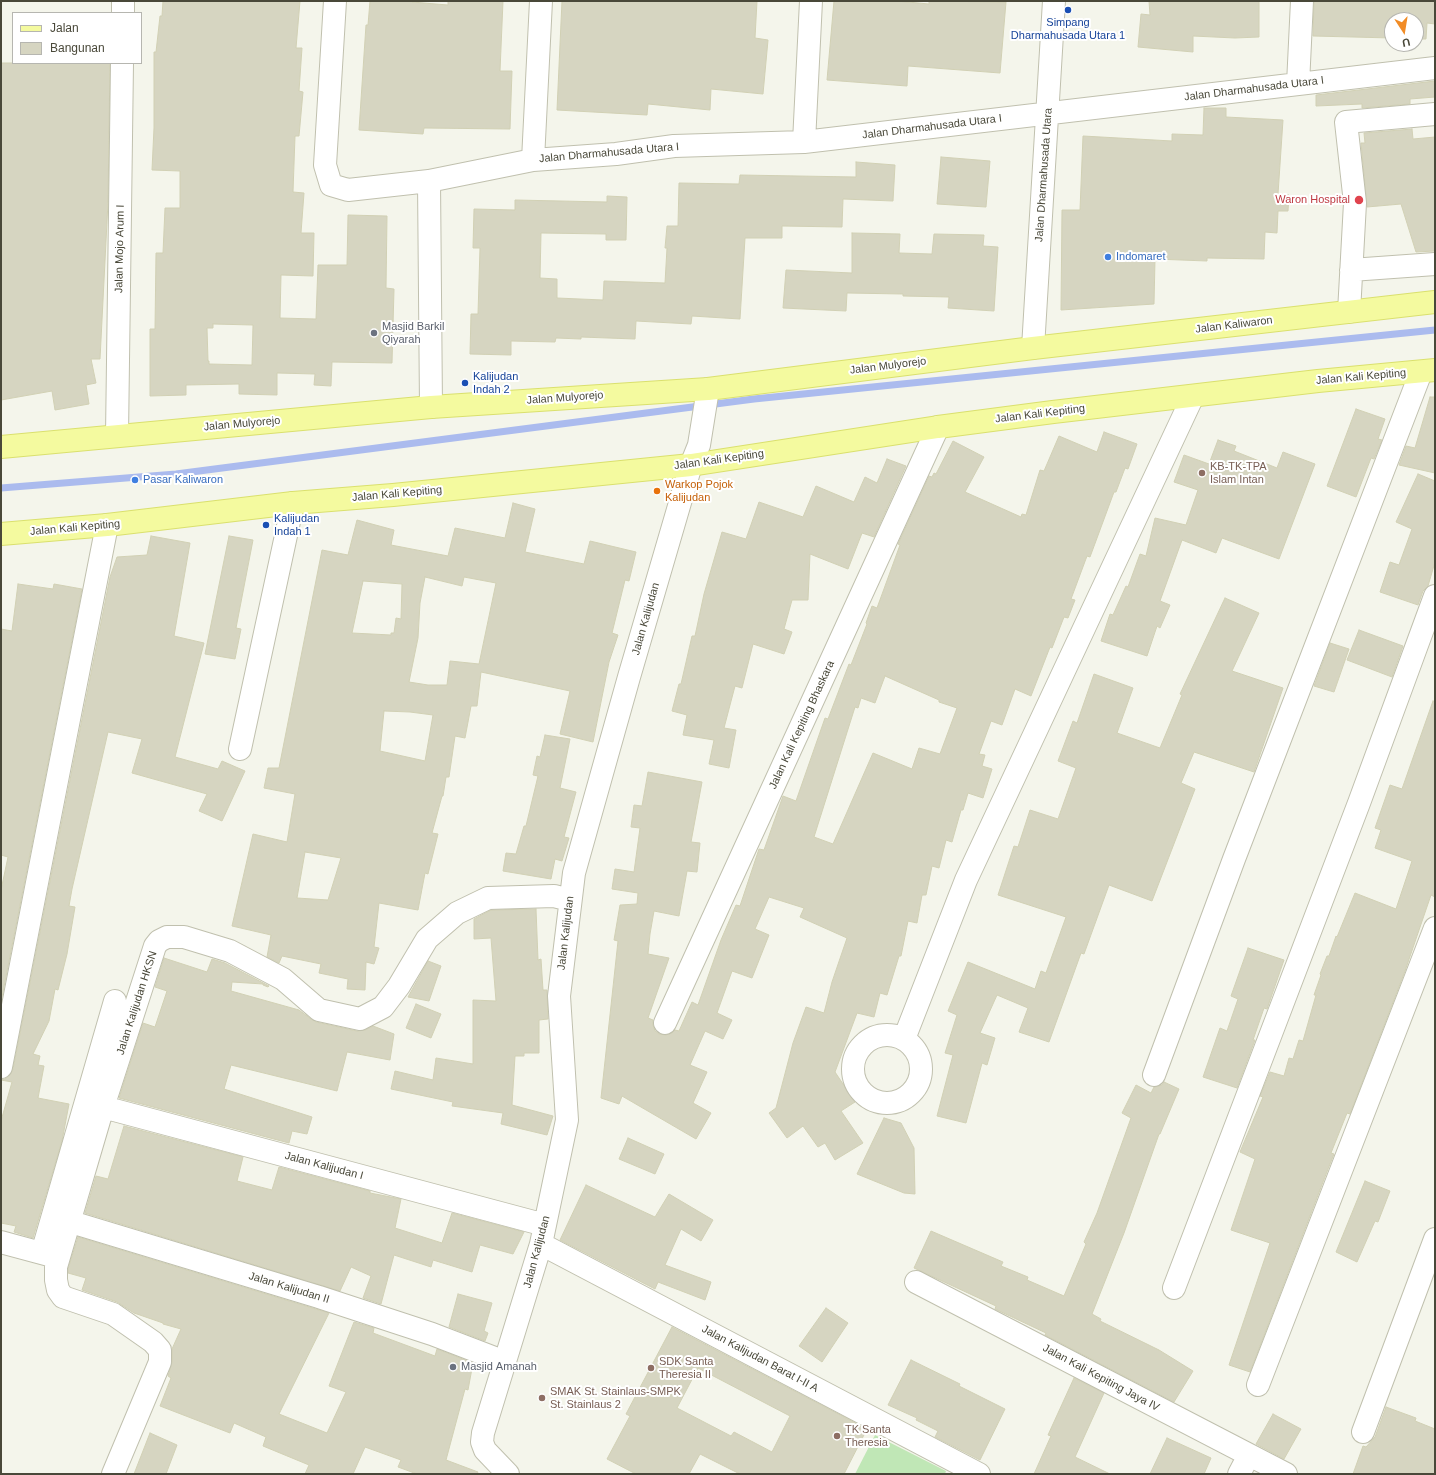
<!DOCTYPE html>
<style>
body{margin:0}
#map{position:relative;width:1436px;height:1475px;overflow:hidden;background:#f4f5eb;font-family:Helvetica,sans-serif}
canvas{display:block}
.frame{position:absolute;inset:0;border:2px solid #494839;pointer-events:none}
.legend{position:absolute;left:12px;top:12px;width:130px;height:52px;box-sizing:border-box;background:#fff;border:1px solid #b6b6b0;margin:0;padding:5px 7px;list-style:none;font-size:12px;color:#494839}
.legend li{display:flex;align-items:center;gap:8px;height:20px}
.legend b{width:20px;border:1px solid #b6b6b0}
.north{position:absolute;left:1384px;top:12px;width:40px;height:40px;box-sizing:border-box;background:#fff;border:1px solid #b6b6b0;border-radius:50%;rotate:168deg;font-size:11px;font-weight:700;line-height:16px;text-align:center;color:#494839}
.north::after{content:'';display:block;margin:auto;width:14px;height:18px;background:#f18c26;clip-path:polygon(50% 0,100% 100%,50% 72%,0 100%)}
</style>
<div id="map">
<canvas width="1436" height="1475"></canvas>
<div class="frame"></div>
<ul class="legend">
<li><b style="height:5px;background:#f4fa9f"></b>Jalan</li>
<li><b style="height:11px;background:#d6d5c1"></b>Bangunan</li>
</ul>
<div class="north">U</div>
</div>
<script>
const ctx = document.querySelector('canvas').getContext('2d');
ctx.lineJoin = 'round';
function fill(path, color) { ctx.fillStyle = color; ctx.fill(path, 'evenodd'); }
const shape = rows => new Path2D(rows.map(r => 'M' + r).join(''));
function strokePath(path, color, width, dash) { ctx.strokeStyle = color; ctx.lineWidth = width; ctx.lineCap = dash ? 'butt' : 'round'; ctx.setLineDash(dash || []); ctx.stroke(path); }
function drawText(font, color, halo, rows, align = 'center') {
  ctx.font = font + ' Helvetica,sans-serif'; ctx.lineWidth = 4; ctx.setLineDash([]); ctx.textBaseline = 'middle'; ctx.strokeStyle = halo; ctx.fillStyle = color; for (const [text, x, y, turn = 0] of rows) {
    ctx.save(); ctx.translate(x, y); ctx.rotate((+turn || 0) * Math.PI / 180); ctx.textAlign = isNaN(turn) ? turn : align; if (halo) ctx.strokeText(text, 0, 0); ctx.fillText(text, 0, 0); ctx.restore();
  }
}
fill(shape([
 [875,1435,946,1471,945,1474,855,1474]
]), '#c0e7b6');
strokePath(shape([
 [1,488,176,474,754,399,1435,330]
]), '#abbbee', 7);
const building = shape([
 [163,1,300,1,296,48,302,48,299,91,303,92,299,136,295,136,293,192,304,193,301,233,314,233,313,276,281,275,280,318,316,319,318,265,347,265,348,215,387,216,386,288,394,289,392,363,332,362,331,386,314,385,315,374,277,373,277,395,239,394,239,384,186,385,186,395,150,396,150,329,155,329,156,253,163,253,165,208,180,208,180,171,152,170,154,128,154,52,156,52,160,16,162,16,163,1],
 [213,324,253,325,252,365,209,364,209,361,208,361,207,328,213,328,213,324],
 [370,1,412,1,412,2,448,5,448,1,503,1,500,71,512,71,510,129,424,128,423,134,359,130,366,25,368,25,370,1],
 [562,1,757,1,755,38,768,40,763,94,711,89,710,110,648,104,647,115,557,110,562,1],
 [834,1,897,1,929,4,929,1,1006,2,1000,73,908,66,907,86,827,80,834,1],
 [1149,1,1259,1,1259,37,1235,38,1193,36,1193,52,1138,47,1141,14,1150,15,1149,1],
 [1314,1,1435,1,1435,24,1427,23,1426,39,1416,39,1416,20,1392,20,1392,38,1313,36,1314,1],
 [1,63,110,63,108,202,100,359,91,359,96,383,86,385,89,404,55,410,52,391,1,400,1,63],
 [1435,81,1435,97,1410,99,1410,104,1362,108,1362,104,1316,106,1316,95,1435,81],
 [1204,108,1226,108,1226,117,1283,120,1278,194,1289,195,1288,211,1278,211,1277,233,1265,232,1264,259,1207,258,1207,261,1155,259,1154,304,1061,310,1062,210,1080,210,1083,136,1172,141,1172,134,1203,135,1204,108],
 [1412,129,1413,139,1435,137,1435,251,1416,252,1401,204,1367,207,1361,143,1365,143,1364,133,1412,129],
 [941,157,990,161,986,207,937,204,941,157],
 [856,162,895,165,893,201,843,199,842,227,782,226,782,238,745,238,740,319,692,316,691,324,636,321,635,339,581,337,581,339,556,338,555,342,511,341,511,355,470,354,471,314,478,314,480,248,473,248,474,209,515,210,515,200,607,202,607,196,627,197,626,240,606,240,606,234,541,233,540,278,557,279,557,298,603,300,604,281,665,283,667,248,665,248,667,226,678,226,679,183,739,184,740,175,856,177,856,162],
 [852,233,900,234,899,253,932,254,934,234,984,235,983,246,998,247,994,311,948,308,949,297,903,296,903,294,847,293,846,311,783,308,786,270,852,273,852,233],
 [1430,397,1435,397,1435,473,1399,465,1406,446,1415,448,1430,397],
 [1356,409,1385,419,1378,439,1382,440,1374,459,1371,458,1356,497,1327,486,1356,409],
 [1104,432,1137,444,1128,469,1125,468,1116,492,1114,492,1090,557,1087,556,1071,599,1075,600,1068,618,1064,617,1052,648,1050,647,1031,696,1015,689,1002,725,991,721,979,754,985,755,982,766,992,769,983,798,968,793,963,810,961,810,952,842,946,840,939,868,932,866,926,895,922,895,917,923,908,921,901,956,899,956,887,995,880,993,874,1017,857,1013,835,1072,855,1102,841,1111,863,1143,835,1160,825,1143,818,1147,803,1126,787,1138,769,1113,776,1108,793,1043,806,1007,824,1013,832,982,847,938,800,917,804,908,769,897,755,929,769,935,752,978,732,971,717,1013,732,1020,723,1039,705,1031,690,1065,707,1072,693,1103,711,1113,696,1139,622,1096,619,1104,601,1098,618,941,614,940,620,905,637,904,638,893,612,889,615,869,634,872,640,828,631,827,634,805,642,806,648,772,702,782,691,842,700,843,697,872,687,871,679,916,654,911,650,934,648,954,669,958,648,1018,653,1020,653,1025,655,1031,659,1034,666,1035,672,1033,675,1030,679,1031,692,1002,698,1005,721,940,736,905,740,906,759,849,764,850,783,796,796,801,825,718,828,719,849,664,851,665,867,624,866,623,872,606,877,608,900,545,898,544,929,476,932,477,934,473,936,474,953,441,984,457,965,492,1021,517,1022,514,1026,515,1040,470,1044,471,1059,436,1097,452,1104,432],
 [885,676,939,700,939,702,957,708,940,754,919,748,912,769,873,753,833,844,814,837,855,707,858,708,861,698,875,703,885,676],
 [1218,440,1236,446,1234,451,1277,468,1283,452,1315,464,1279,559,1222,538,1216,553,1182,540,1160,601,1170,605,1160,628,1157,626,1147,656,1101,641,1110,614,1113,615,1126,586,1128,587,1140,554,1146,556,1155,518,1186,525,1198,490,1174,482,1184,455,1209,464,1218,440],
 [887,459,906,466,874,537,862,533,848,569,810,554,808,600,792,600,784,629,792,632,784,654,753,644,742,688,735,686,724,728,736,730,729,768,709,764,714,740,683,735,687,715,672,711,679,684,681,684,692,636,695,636,704,594,722,532,746,539,759,502,803,517,816,486,854,502,865,477,877,483,887,459],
 [1418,474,1435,481,1435,562,1428,586,1423,591,1418,605,1380,592,1390,562,1399,565,1412,529,1396,522,1418,474],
 [513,503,535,509,525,552,584,564,590,541,636,552,629,581,625,580,612,633,618,635,609,662,593,742,560,734,570,691,481,672,477,706,471,706,465,738,455,736,449,777,446,777,443,796,442,796,432,833,438,834,428,874,425,873,418,910,379,903,374,947,379,948,374,964,366,962,365,990,347,989,348,979,319,973,321,964,282,956,279,963,267,957,271,935,232,926,253,834,287,842,295,794,264,788,268,768,279,768,322,550,348,555,357,520,394,530,391,545,448,556,455,528,505,538,513,503],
 [425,577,462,586,464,577,496,583,479,664,450,661,447,685,428,685,409,682,418,638,420,603,425,577],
 [363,581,402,584,401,619,396,618,394,633,391,633,391,635,352,633,363,581],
 [384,711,410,712,433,715,425,761,380,751,384,711],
 [305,852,341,858,328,900,297,898,305,852],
 [151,536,190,543,174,636,204,643,175,757,218,769,222,761,245,771,222,821,199,811,207,794,132,773,142,739,108,732,72,889,69,906,75,907,67,954,58,990,55,989,49,1021,33,1054,40,1056,38,1065,44,1066,38,1098,69,1104,62,1141,33,1238,14,1232,16,1226,1,1223,1,1121,12,1082,1,1080,1,1079,5,1079,10,1075,13,1069,110,577,117,557,147,555,151,536],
 [229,536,253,540,236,628,241,629,235,659,205,654,229,536],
 [18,584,53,589,54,584,82,589,1,1002,1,890,8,857,1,855,1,629,12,631,18,584],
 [1225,598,1259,613,1232,671,1283,688,1254,772,1194,752,1181,783,1195,789,1152,901,1109,885,1084,954,1081,953,1049,1042,1019,1032,1028,1008,997,995,980,1033,995,1038,987,1065,982,1063,966,1123,937,1116,953,1055,945,1053,957,1015,948,1011,968,962,1035,989,1041,971,1046,973,1066,917,998,895,1014,846,1018,847,1030,810,1058,819,1076,768,1058,761,1073,721,1077,723,1094,674,1133,688,1117,733,1160,748,1182,695,1180,694,1225,598],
 [1359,630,1403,646,1392,677,1347,660,1359,630],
 [1330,643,1349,649,1334,692,1314,686,1330,643],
 [1433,701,1435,702,1435,897,1431,895,1405,971,1350,1114,1347,1113,1331,1153,1334,1154,1328,1169,1250,1372,1229,1365,1270,1243,1231,1230,1255,1159,1240,1152,1263,1097,1260,1096,1270,1072,1284,1076,1289,1058,1293,1059,1299,1040,1303,1041,1316,995,1314,995,1321,975,1320,974,1327,956,1329,956,1336,936,1337,937,1355,893,1396,909,1412,861,1375,848,1381,830,1375,828,1390,785,1402,789,1433,701],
 [545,735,570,739,560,788,576,792,564,837,569,838,562,861,555,859,551,879,503,871,506,853,516,854,524,826,526,826,538,776,533,775,537,756,540,757,545,735],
 [536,909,538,960,541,959,543,990,547,990,548,1019,539,1020,539,1053,524,1053,524,1056,515,1056,512,1105,553,1116,547,1135,501,1124,503,1113,452,1106,453,1102,391,1089,395,1071,433,1080,436,1058,473,1064,473,1000,496,1001,491,938,474,939,474,919,491,910,536,909],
 [1248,948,1284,960,1267,1009,1264,1008,1253,1040,1255,1040,1237,1088,1203,1077,1220,1028,1227,1031,1238,999,1231,996,1248,948],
 [164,958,207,972,212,959,225,963,269,986,268,987,263,985,263,984,232,982,231,991,299,1010,311,1019,316,1022,357,1031,365,1030,373,1026,394,1034,390,1060,347,1052,337,1091,231,1065,224,1089,312,1117,307,1134,292,1131,289,1143,119,1098,143,1023,155,1027,167,991,155,987,164,958],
 [428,961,441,966,429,1001,408,997,428,961],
 [416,1004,441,1014,431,1038,406,1028,416,1004],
 [1164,1082,1179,1089,1160,1134,1159,1134,1124,1233,1092,1314,1101,1319,1100,1321,1159,1350,1193,1371,1174,1402,1045,1335,1046,1333,995,1309,996,1306,914,1268,931,1231,1003,1262,1001,1266,1028,1277,1027,1280,1064,1296,1086,1244,1084,1242,1097,1213,1131,1118,1122,1113,1136,1085,1151,1093,1154,1087,1162,1085,1164,1082],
 [884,1118,901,1123,914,1148,915,1194,904,1193,857,1174,884,1118],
 [124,1126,243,1157,237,1181,272,1190,279,1167,370,1191,370,1193,401,1199,395,1228,442,1243,452,1213,524,1232,513,1254,480,1245,472,1272,433,1260,431,1267,394,1255,381,1304,363,1298,371,1276,351,1267,340,1291,85,1213,96,1176,108,1179,124,1126],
 [628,1138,664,1154,655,1174,619,1159,628,1138],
 [1365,1181,1390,1191,1378,1222,1375,1221,1357,1262,1336,1252,1365,1181],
 [586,1185,655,1217,669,1194,713,1220,701,1241,681,1229,665,1265,711,1282,705,1300,658,1282,655,1289,560,1240,586,1185],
 [78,1237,329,1313,279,1414,327,1433,346,1392,329,1386,354,1322,374,1328,373,1333,435,1356,437,1349,473,1363,468,1390,465,1389,446,1460,478,1472,477,1474,417,1474,398,1467,401,1460,365,1447,353,1474,305,1474,309,1465,263,1446,266,1437,234,1423,230,1433,160,1406,171,1378,168,1376,172,1362,172,1349,181,1329,163,1324,163,1323,134,1313,117,1302,82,1290,86,1278,68,1273,68,1269,78,1237],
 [458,1294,492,1303,484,1331,488,1333,485,1341,449,1327,458,1294],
 [826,1308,848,1323,822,1362,799,1346,826,1308],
 [672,1327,867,1429,844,1474,740,1474,700,1454,689,1474,636,1474,607,1459,630,1416,626,1414,672,1327],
 [698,1368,790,1416,772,1452,734,1432,731,1436,677,1408,698,1368],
 [911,1360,960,1384,959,1386,1005,1409,980,1460,935,1437,938,1431,916,1420,917,1418,888,1405,911,1360],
 [1074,1378,1104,1393,1075,1457,1110,1474,1034,1474,1051,1436,1048,1435,1074,1378],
 [1386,1407,1416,1418,1415,1421,1435,1429,1435,1474,1353,1474,1363,1446,1366,1447,1375,1437,1386,1407],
 [1273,1414,1301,1429,1284,1459,1256,1444,1273,1414],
 [150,1433,177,1445,166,1474,134,1474,150,1433],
 [1167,1438,1211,1458,1204,1474,1150,1474,1167,1438]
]);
fill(building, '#d6d5c1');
strokePath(building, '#d1d0b4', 1);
const minor = shape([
 [335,1,325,165,331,185,348,190,429,181,533,160,616,154,674,146,804,142,1435,68],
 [123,13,123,1],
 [1298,84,1302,1],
 [804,142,811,1],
 [533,160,541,1],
 [429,181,431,407],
 [1351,270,1435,264],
 [1349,312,1355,203,1346,122,1435,114],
 [1033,348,1054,1],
 [117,435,122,63],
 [240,749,293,503],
 [665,1023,938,427],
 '853 1069a34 34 0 1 1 68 0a34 34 0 1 1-68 0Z',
 [904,1039,966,880,1193,396],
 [1,1067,107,525],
 [1154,1075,1234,859,1421,372],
 [103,1107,545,1225],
 [71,1222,319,1297,432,1334,505,1362],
 [1,1242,56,1257],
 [541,1244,979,1474],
 [42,1253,115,1001],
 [916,1282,1286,1474],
 [1174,1288,1359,803,1435,596],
 [1258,1385,1435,928],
 [1363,1432,1435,1239],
 [113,1474,160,1362,160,1350,153,1342,113,1314,63,1297,58,1290,56,1280,56,1267,103,1107,155,946,159,941,167,937,184,937,230,951,283,979,319,1010,360,1019,383,1007,399,986,427,939,457,913,488,898,554,896,570,900],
 [508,1474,485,1450,482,1442,483,1433,541,1244,567,1120,559,996,574,873,629,677,691,465,699,445,708,389],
 [1239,1474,1249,1455]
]);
const major = shape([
 [1,447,431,407,708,389,1033,348,1435,302],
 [1,534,107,525,293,503,393,495,691,465,938,427,1053,412,1318,381,1435,370]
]);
strokePath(minor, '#c0c0ae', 24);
strokePath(major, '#dae06e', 24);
strokePath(minor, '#fff', 22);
strokePath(major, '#f4fa9f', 22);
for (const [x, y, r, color] of [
 [1068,10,4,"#1a4fb4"],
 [1359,200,5,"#e0444e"],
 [1108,257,4,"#3f7fe0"],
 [374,333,4,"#6b7280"],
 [465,383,4,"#1a4fb4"],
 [1202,473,4,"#8d6e63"],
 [135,480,4,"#3f7fe0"],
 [657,491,4,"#e8710a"],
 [266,525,4,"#1a4fb4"],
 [453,1367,4,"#6b7280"],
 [651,1368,4,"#8d6e63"],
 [542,1398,4,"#8d6e63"],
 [837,1436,4,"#8d6e63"]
]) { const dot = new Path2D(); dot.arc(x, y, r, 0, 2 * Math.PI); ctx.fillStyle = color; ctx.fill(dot); strokePath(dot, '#fff', 1.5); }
drawText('11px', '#164399', '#fff', [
 ["Simpang",1068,23,"center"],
 ["Dharmahusada Utara 1",1068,36,"center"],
 ["Kalijudan",473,377],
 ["Indah 2",473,390],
 ["Kalijudan",274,519],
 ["Indah 1",274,532]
], 'left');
drawText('11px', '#494839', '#fff', [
 ["Jalan Dharmahusada Utara I",1254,89,-7],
 ["Jalan Dharmahusada Utara I",932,127,-7],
 ["Jalan Dharmahusada Utara I",609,153,-5],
 ["Jalan Dharmahusada Utara",1044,175,-86],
 ["Jalan Mojo Arum I",120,249,-89],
 ["Jalan Kaliwaron",1234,325,-7],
 ["Jalan Mulyorejo",888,366,-7],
 ["Jalan Kali Kepiting",1361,377,-5],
 ["Jalan Mulyorejo",565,398,-4],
 ["Jalan Kali Kepiting",1040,414,-7],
 ["Jalan Mulyorejo",242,424,-5],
 ["Jalan Kali Kepiting",719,460,-8],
 ["Jalan Kali Kepiting",397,494,-5],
 ["Jalan Kali Kepiting",75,528,-5],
 ["Jalan Kalijudan",646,619,-74],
 ["Jalan Kali Kepiting Bhaskara",802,725,-65],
 ["Jalan Kalijudan",566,933,-83],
 ["Jalan Kalijudan HKSN",137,1003,-72],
 ["Jalan Kalijudan I",324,1166,15],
 ["Jalan Kalijudan",537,1252,-75],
 ["Jalan Kalijudan II",289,1288,17],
 ["Jalan Kalijudan Barat I-II A",760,1359,28],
 ["Jalan Kali Kepiting Jaya IV",1101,1378,28]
]);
drawText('11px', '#be3a42', '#fff', [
 ["Waron Hospital",1350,200]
], 'right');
drawText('11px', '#366cbe', '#fff', [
 ["Indomaret",1116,257],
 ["Pasar Kaliwaron",143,480]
], 'left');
drawText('11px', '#5b616d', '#fff', [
 ["Masjid Barkil",382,327],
 ["Qiyarah",382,340],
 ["Masjid Amanah",461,1367]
], 'left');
drawText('11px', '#785e54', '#fff', [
 ["KB-TK-TPA",1210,467],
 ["Islam Intan",1210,480],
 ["SDK Santa",659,1362],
 ["Theresia II",659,1375],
 ["SMAK St. Stainlaus-SMPK",550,1392],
 ["St. Stainlaus 2",550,1405],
 ["TK Santa",845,1430],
 ["Theresia",845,1443]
], 'left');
drawText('11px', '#c56008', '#fff', [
 ["Warkop Pojok",665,485],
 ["Kalijudan",665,498]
], 'left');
</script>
